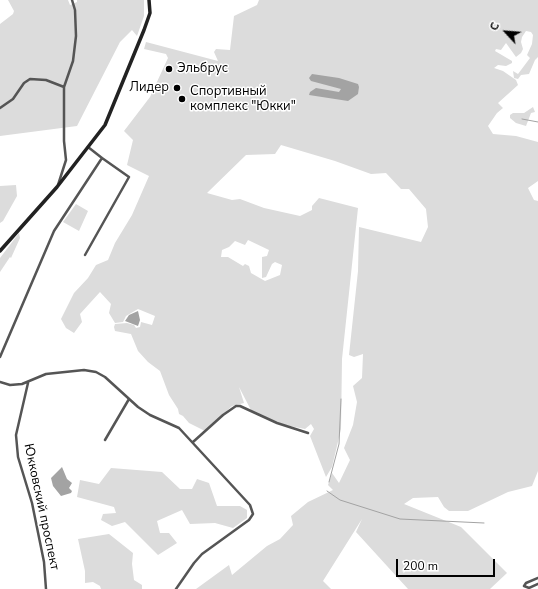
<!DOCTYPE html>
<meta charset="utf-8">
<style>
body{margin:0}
#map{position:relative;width:538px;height:589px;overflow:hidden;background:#fff;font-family:"Nunito Sans",sans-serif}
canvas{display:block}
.north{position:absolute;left:486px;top:12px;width:40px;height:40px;-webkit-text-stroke:3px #fff;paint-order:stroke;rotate:296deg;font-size:11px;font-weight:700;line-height:16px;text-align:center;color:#000}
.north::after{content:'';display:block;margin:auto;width:14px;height:18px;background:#000;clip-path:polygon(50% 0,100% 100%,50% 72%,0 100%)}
.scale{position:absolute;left:396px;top:559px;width:99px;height:18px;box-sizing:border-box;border:2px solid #000;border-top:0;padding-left:5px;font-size:12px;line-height:14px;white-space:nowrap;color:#000;-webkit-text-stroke:3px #fff;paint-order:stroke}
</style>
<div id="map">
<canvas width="538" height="589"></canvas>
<div class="north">С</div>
<div class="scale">200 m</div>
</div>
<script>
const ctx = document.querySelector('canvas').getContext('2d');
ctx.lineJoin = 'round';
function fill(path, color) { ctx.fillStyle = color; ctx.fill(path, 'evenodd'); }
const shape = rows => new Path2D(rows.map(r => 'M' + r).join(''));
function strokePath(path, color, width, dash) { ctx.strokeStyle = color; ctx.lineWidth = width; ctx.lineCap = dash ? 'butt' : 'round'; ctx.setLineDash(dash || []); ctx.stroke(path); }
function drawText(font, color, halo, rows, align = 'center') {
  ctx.font = font + ' "Nunito Sans",sans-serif'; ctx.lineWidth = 3; ctx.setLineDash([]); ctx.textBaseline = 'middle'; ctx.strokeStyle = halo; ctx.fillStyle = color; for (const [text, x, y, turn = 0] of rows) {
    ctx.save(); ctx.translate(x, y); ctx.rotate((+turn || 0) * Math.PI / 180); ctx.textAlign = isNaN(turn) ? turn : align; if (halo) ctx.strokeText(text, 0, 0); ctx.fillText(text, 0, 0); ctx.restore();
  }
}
fill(shape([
 [8,0,68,0,70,5,77,2,77,0,144,0,144,16,137,36,132,30,120,42,77,126,0,136,0,24,13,14,14,11],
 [259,0,538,0,538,57,535,60,529,74,521,75,518,79,514,78,513,71,518,74,530,58,527,55,532,44,533,35,531,32,526,31,522,37,521,42,523,49,521,53,516,57,506,43,501,50,496,49,495,51,512,61,512,63,506,66,498,65,494,68,503,71,516,80,518,85,498,103,503,108,497,113,488,126,493,134,516,136,538,142,538,181,528,188,534,200,538,201,538,471,532,486,508,492,468,511,449,511,444,507,438,497,413,498,404,504,461,527,507,573,490,589,408,589,356,532,362,519,323,581,331,589,196,589,229,565,232,575,267,546,280,539,293,525,291,516,308,502,333,490,328,485,332,473,339,483,350,460,344,448,353,425,357,402,353,386,362,378,363,354,354,357,349,355,358,271,359,227,421,242,428,227,426,209,409,189,401,189,386,173,371,174,335,161,281,145,275,154,246,155,207,193,232,200,240,199,264,208,300,216,312,210,312,206,319,198,358,208,342,359,341,429,332,467,326,477,310,436,314,429,311,424,305,429,285,425,252,412,239,387,244,403,232,406,205,431,189,423,183,416,179,414,178,409,169,395,160,371,148,362,138,351,131,334,115,331,114,327,115,324,127,323,134,325,136,328,140,327,141,322,152,325,155,316,138,309,126,316,123,322,115,323,109,313,111,304,100,292,80,314,82,322,74,333,66,328,61,319,74,293,88,278,96,265,108,260,115,243,132,215,149,176,127,165,133,140,124,131,150,97,168,58,166,54,144,49,146,42,218,61,214,52,216,49,230,50,234,16,257,5],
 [248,240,269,250,267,256,262,257,262,278,266,277,272,264,275,262,282,265,280,275,265,281,251,273,249,266,245,264,243,266,228,257,221,257,222,250,229,247,235,241,245,245],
 [533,107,535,112,531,113,526,126,516,123,510,118,510,115,513,113,524,113],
 [16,185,17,196,3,221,0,223,0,186],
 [76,204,88,211,79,231,63,222],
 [19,233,20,238,11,258,10,257,0,272,0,258],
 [111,468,162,472,180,489,192,489,197,479,209,483,217,506,240,506,247,510,247,518,233,528,215,523,190,524,182,510,157,521,160,533,169,533,177,543,158,555,125,522,112,526,101,520,103,514,116,513,114,507,77,497,80,480,99,484],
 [109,534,133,553,132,564,134,580,142,585,142,589,101,589,100,586,93,582,85,583,85,571,78,539]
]), '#dcdcdc');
fill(shape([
 [312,74,339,78,358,84,359,87,358,94,348,101,309,95,310,92,316,88,339,92,341,89,311,81,309,78],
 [138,311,140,320,138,326,125,321,129,315],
 [62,467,67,479,72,483,69,488,72,491,71,493,61,496,53,486,51,478]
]), '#a3a3a3');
strokePath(shape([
 [522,119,538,122],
 [329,482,339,444,341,399],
 [327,491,340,500,400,519,484,523]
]), '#a3a3a3', 1);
strokePath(shape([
 [64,87,73,61,76,36,75,10,72,0],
 [0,108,13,99,24,83,30,79,46,80,64,87,64,141,66,160,58,185],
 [85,255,129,177,102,158],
 [0,357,54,231,102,158,88,147],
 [0,382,10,385,22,384,46,374,84,370,96,372,105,377,138,407,150,415,179,428,250,505,253,514,249,520,202,554,194,563,176,589],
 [28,383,16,435,18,457,32,503,44,562,46,589],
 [105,440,129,399],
 [193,442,223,415,236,406,240,406,277,423,308,433],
 [524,586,526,583,538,578],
 [524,586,529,588,538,584]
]), '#555', 2.5);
strokePath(shape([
 [0,251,57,187,105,125,144,30,150,13,149,0]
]), '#222', 3.5);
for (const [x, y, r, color] of [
 [169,69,4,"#000"],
 [177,88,4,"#000"],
 [182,99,4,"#000"]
]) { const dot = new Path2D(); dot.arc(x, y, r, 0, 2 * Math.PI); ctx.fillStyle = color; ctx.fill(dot); strokePath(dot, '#fff', 1.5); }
drawText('13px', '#000', '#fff', [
 ["Эльбрус",177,69],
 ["Лидер",169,88,"right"],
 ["Спортивный",190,92],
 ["комплекс \"Юкки\"",190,107]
], 'left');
drawText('13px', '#000', '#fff', [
 ["Юкковский проспект",41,507,78]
]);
</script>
